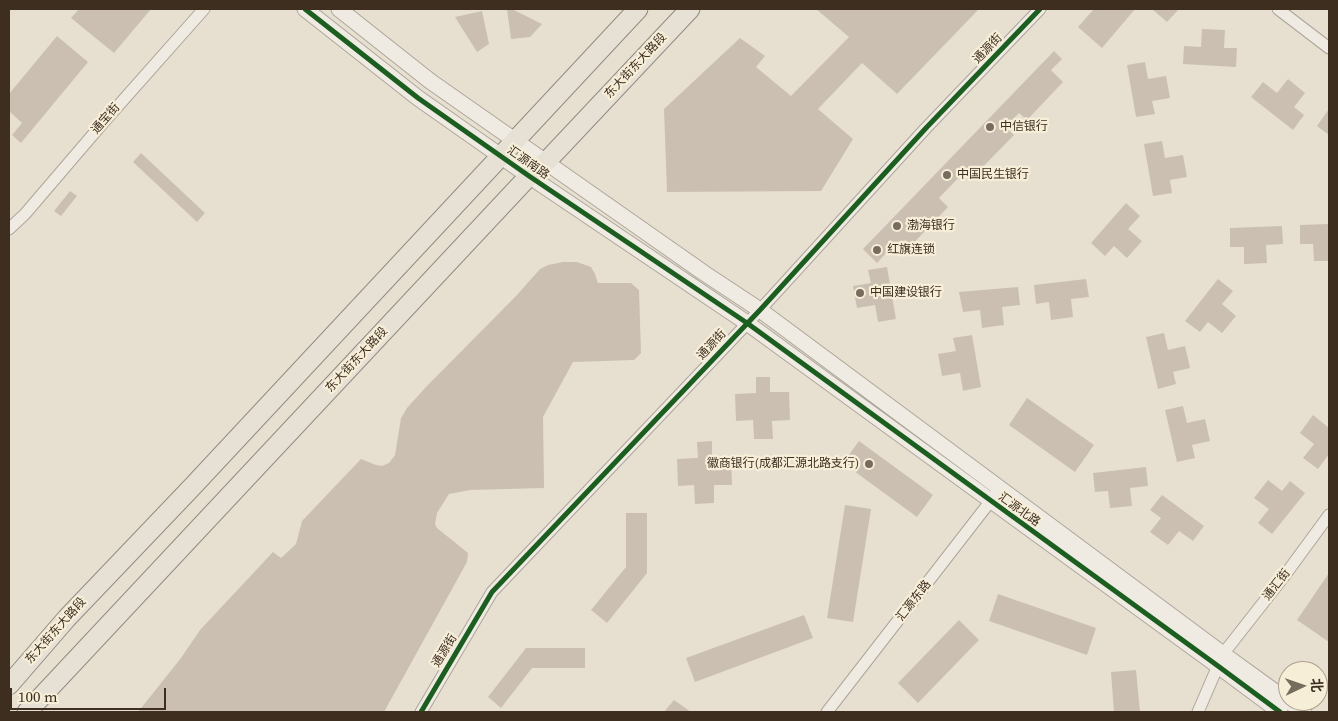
<!DOCTYPE html>
<meta charset="utf-8">
<style>
body{margin:0}
#map{position:relative;width:1338px;height:721px;overflow:hidden;background:#e7e0d1;font-family:"Source Serif 4","Noto Sans SC",serif}
canvas{display:block}
.frame{position:absolute;inset:0;border:10px solid #3d2e20;pointer-events:none}
.north{position:absolute;left:1278px;top:661px;width:50px;height:50px;box-sizing:border-box;background:#f7eed8;border:1px solid #ada18e;border-radius:50%;rotate:87deg;font-size:14px;font-weight:700;line-height:20px;text-align:center;color:#3d2e20}
.north::after{content:'';display:block;margin:auto;width:18px;height:22px;background:#786c5e;clip-path:polygon(50% 0,100% 100%,50% 72%,0 100%)}
.scale{position:absolute;left:10px;top:688px;width:156px;height:22px;box-sizing:border-box;border:2px solid #3d2e20;border-top:0;padding-left:6px;font-size:15px;line-height:18px;white-space:nowrap;color:#3d2e20;-webkit-text-stroke:4px #f7eed8;paint-order:stroke}
</style>
<div id="map">
<canvas width="1338" height="721"></canvas>
<div class="frame"></div>
<div class="north">北</div>
<div class="scale">100 m</div>
</div>
<script>
const ctx = document.querySelector('canvas').getContext('2d');
ctx.lineJoin = 'round';
function fill(path, color) { ctx.fillStyle = color; ctx.fill(path, 'evenodd'); }
const shape = rows => new Path2D(rows.map(r => 'M' + r).join(''));
function strokePath(path, color, width, dash) { ctx.strokeStyle = color; ctx.lineWidth = width; ctx.lineCap = dash ? 'butt' : 'round'; ctx.setLineDash(dash || []); ctx.stroke(path); }
function drawText(font, color, halo, rows, align = 'center') {
  ctx.font = font + ' "Source Serif 4","Noto Sans SC",serif'; ctx.lineWidth = 4.5; ctx.setLineDash([]); ctx.textBaseline = 'middle'; ctx.strokeStyle = halo; ctx.fillStyle = color; for (const [text, x, y, turn = 0] of rows) {
    ctx.save(); ctx.translate(x, y); ctx.rotate((+turn || 0) * Math.PI / 180); ctx.textAlign = isNaN(turn) ? turn : align; if (halo) ctx.strokeText(text, 0, 0); ctx.fillText(text, 0, 0); ctx.restore();
  }
}
fill(shape([
 [79,9,151,9,114,53,71,18],
 [507,9,512,9,542,24,530,37,511,39],
 [816,9,979,9,897,94,862,63,818,109,853,139,821,191,667,192,664,109,740,38,765,56,756,67,791,96,849,37],
 [1094,9,1135,9,1102,48,1078,27],
 [1152,9,1179,9,1167,22],
 [482,11,489,44,477,52,455,17],
 [1202,29,1225,30,1224,48,1237,48,1236,67,1183,64,1184,46,1201,47],
 [57,36,88,62,21,143,12,135,22,123,9,111,9,94],
 [1054,51,1062,59,1051,70,1063,82,1027,120,1019,113,1005,127,1014,135,972,178,965,171,939,198,948,207,904,253,894,244,877,263,863,249],
 [1145,62,1148,79,1166,76,1170,98,1152,101,1155,114,1136,117,1127,65],
 [1288,79,1305,93,1294,107,1304,115,1293,130,1251,97,1263,82,1277,93],
 [1329,109,1329,135,1317,126],
 [1162,141,1165,158,1183,155,1187,177,1170,180,1172,193,1153,196,1144,144],
 [141,153,205,213,197,222,133,162],
 [70,191,77,196,61,216,54,211],
 [1126,203,1140,216,1128,229,1142,241,1127,258,1114,246,1105,256,1091,243],
 [1329,224,1329,261,1314,261,1313,244,1300,244,1300,225],
 [1282,226,1283,244,1266,245,1267,263,1244,264,1244,247,1230,247,1230,228],
 [563,262,577,262,591,267,595,274,598,283,631,283,639,290,641,353,634,360,573,362,543,417,544,488,470,490,449,494,437,513,435,524,437,528,468,553,467,562,384,712,138,712,181,658,200,630,273,552,281,558,296,544,302,521,361,459,376,465,382,466,389,463,395,455,401,418,407,408,426,387,517,295,540,269,548,265],
 [887,267,896,319,878,322,875,305,857,308,853,286,871,283,868,270],
 [1086,279,1089,297,1071,299,1073,317,1051,320,1049,302,1036,304,1034,285],
 [1218,279,1233,291,1222,304,1236,316,1222,333,1208,322,1200,332,1185,321],
 [1018,287,1020,305,1002,307,1004,325,982,328,980,310,963,312,959,292],
 [1164,333,1168,350,1185,346,1190,368,1173,372,1176,384,1158,389,1146,337],
 [972,335,981,387,963,391,960,373,942,376,938,354,956,351,953,338],
 [756,377,770,377,770,392,789,392,790,420,772,421,773,439,754,439,753,420,736,421,735,394,756,393],
 [1027,398,1094,445,1075,472,1009,425],
 [1183,406,1187,423,1205,419,1210,441,1192,445,1195,458,1177,462,1165,410],
 [1313,415,1329,428,1329,454,1318,469,1303,458,1314,444,1300,433],
 [712,441,712,457,731,457,732,485,714,485,714,503,695,504,694,485,678,486,677,459,698,458,697,442],
 [859,441,933,495,917,517,843,463],
 [1146,467,1148,486,1130,488,1132,506,1110,508,1108,491,1095,492,1093,473],
 [1268,480,1282,491,1290,481,1305,493,1272,534,1258,523,1269,509,1254,498],
 [1162,495,1204,526,1193,541,1179,531,1168,545,1150,532,1161,518,1150,510],
 [845,505,871,509,853,622,827,618],
 [626,513,647,513,647,573,607,623,591,610,626,567],
 [1329,573,1329,642,1297,620],
 [998,594,1096,628,1087,655,989,621],
 [804,615,813,638,695,682,686,658],
 [959,620,979,640,918,703,898,683],
 [526,648,585,648,585,668,532,668,501,708,488,697],
 [1136,670,1140,712,1114,712,1111,672],
 [674,700,691,712,664,712]
]), '#cbbfb2');
const minor = shape([
 [1278,9,1329,48],
 [9,229,25,214,102,124,204,9],
 [421,712,492,592,760,310,926,128,1040,9],
 [827,712,996,494],
 [1198,712,1223,654,1285,575,1329,515]
]);
const tertiary = shape([
 [305,9,418,98,529,176,747,323,1218,666,1280,712],
 [339,9,430,81,704,273,760,310,1223,654,1288,701],
 [1288,701,1304,712]
]);
const primary = shape([
 [9,685,67,618,193,486,638,9],
 [27,712,529,176,546,162,690,9]
]);
strokePath(minor, '#ada599', 13);
strokePath(tertiary, '#ada599', 17);
strokePath(primary, '#928b80', 21);
strokePath(minor, '#efebe3', 11);
strokePath(tertiary, '#efebe3', 15);
strokePath(primary, '#e6e1d4', 19);
strokePath(shape([
 [305,9,418,98,529,176,747,323,1218,666,1280,712],
 [421,712,492,592,760,310,926,128,1040,9]
]), '#1b5e20', 5);
for (const [x, y, r, color] of [
 [990,127,5,"#786c5e"],
 [947,175,5,"#786c5e"],
 [897,226,5,"#786c5e"],
 [877,250,5,"#786c5e"],
 [860,293,5,"#786c5e"],
 [869,464,5,"#786c5e"]
]) { const dot = new Path2D(); dot.arc(x, y, r, 0, 2 * Math.PI); ctx.fillStyle = color; ctx.fill(dot); strokePath(dot, '#f7eed8', 2); }
drawText('12px', '#3d2e20', '#f7eed8', [
 ["通源街",988,49,-46],
 ["东大街东大路段",636,66,-47],
 ["通宝街",106,119,-49],
 ["汇源南路",528,163,35],
 ["通源街",712,345,-47],
 ["东大街东大路段",357,360,-47],
 ["汇源北路",1019,510,36],
 ["通汇街",1277,585,-52],
 ["汇源东路",914,601,-52],
 ["东大街东大路段",56,631,-48],
 ["通源街",445,651,-59]
]);
drawText('12px', '#3d2e20', '#f7eed8', [
 ["中信银行",1000,127],
 ["中国民生银行",957,175],
 ["渤海银行",907,226],
 ["红旗连锁",887,250],
 ["中国建设银行",870,293],
 ["徽商银行(成都汇源北路支行)",859,464,"right"]
], 'left');
</script>
